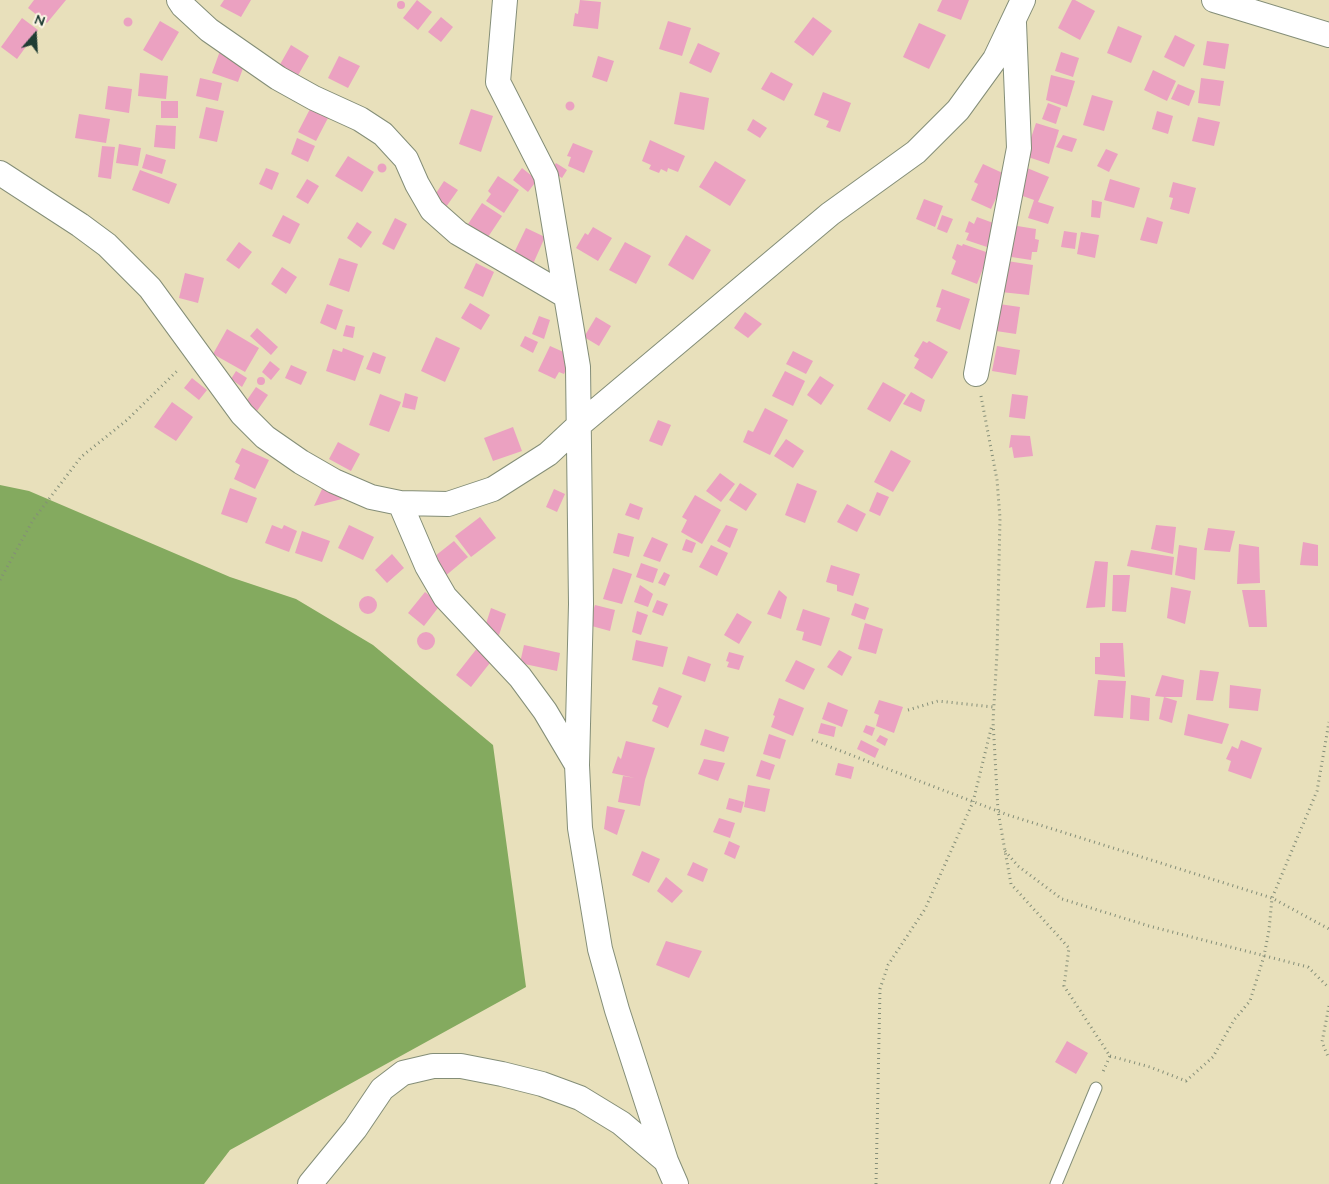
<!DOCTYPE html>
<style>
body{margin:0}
#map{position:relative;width:1329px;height:1184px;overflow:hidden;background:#e8e0bb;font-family:"Architects Daughter",sans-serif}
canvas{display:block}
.north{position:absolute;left:10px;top:10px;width:50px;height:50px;-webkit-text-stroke:4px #fcf5e5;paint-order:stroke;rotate:19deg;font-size:14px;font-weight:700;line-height:20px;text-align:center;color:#1f3d34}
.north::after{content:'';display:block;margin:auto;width:18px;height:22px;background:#1f3d34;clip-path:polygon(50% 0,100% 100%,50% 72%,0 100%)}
</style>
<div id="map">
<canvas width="1329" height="1184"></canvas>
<div class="north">N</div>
</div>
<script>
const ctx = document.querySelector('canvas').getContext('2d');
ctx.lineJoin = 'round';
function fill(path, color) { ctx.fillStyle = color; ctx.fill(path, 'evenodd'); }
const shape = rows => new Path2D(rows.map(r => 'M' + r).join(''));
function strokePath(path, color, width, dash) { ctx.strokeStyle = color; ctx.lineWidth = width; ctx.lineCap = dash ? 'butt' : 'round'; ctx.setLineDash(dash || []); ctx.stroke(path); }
fill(shape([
 [0,485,29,491,230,577,296,599,373,645,493,745,526,987,230,1150,204,1184,0,1184]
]), '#84aa5f');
fill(shape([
 [34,0,66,0,47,23,28,8],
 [224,0,251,0,241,17,220,6],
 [417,0,432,12,418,30,403,18],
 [580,0,601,2,598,29,573,26,575,13,578,14],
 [942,0,969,0,961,20,937,11],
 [1072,0,1075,0,1095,11,1080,40,1058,28],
 '397 5a4 4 0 1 1 8 0a4 4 0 1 1-8 0Z',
 [441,17,453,27,441,42,428,32],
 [813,17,832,31,813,56,794,42],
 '123.5 22a4.5 4.5 0 1 1 9 0a4.5 4.5 0 1 1-9 0Z',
 [22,18,38,30,17,59,1,47],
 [160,21,179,32,162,61,143,50],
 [668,21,691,28,682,56,659,49],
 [919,23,946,35,929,69,903,57],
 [1118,26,1142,36,1131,63,1107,53],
 [1175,35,1195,45,1184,67,1164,57],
 [1207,41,1229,44,1225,69,1203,65],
 [698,43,720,53,711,73,689,63],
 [291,45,309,56,296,79,278,68],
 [220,51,246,60,238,82,212,73],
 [1061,52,1079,58,1073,77,1055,71],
 [339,56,360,66,348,88,328,78],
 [598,56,614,61,607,82,592,77],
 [1153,70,1176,81,1167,101,1144,90],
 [771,72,793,84,784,101,761,89],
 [140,73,168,76,166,99,138,96],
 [1051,75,1075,81,1067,107,1046,100],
 [200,78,222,83,218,101,196,96],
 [1201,78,1224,81,1220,106,1198,103],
 [1178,84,1195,91,1189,106,1171,99],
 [108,86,132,89,129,113,105,109],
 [680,92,709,98,704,130,674,124],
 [823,92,851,103,840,132,826,127,829,121,814,115],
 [1092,95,1113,101,1104,131,1083,125],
 [161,101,178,101,178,118,161,118],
 '565.5 106a4.5 4.5 0 1 1 9 0a4.5 4.5 0 1 1-9 0Z',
 [1048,103,1061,108,1056,124,1042,119],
 [206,107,224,111,217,142,199,138],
 [310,109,328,118,316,141,298,132],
 [471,109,493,116,481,152,459,144],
 [1157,111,1173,116,1168,134,1152,129],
 [79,114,110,119,106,143,75,138],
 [1198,117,1220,122,1214,146,1192,141],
 [753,119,767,128,760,138,747,130],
 [1036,123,1059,130,1049,164,1025,156],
 [156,125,176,126,175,149,154,147],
 [1063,135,1077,139,1072,152,1056,147],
 [297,138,315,146,308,162,291,154],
 [650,140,685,156,678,172,668,168,667,172,661,169,659,173,649,169,651,165,642,161],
 [573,143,593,151,584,173,568,166,571,157,567,156],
 [119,144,141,148,138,166,116,163],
 [102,146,115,147,111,179,98,177],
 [1106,149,1118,154,1109,172,1097,166],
 [146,154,166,160,162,174,142,168],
 [348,156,374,172,362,192,335,176],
 [715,161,746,180,730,206,699,187],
 [556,163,567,170,562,178,551,171],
 '377.5 168a4.5 4.5 0 1 1 9 0a4.5 4.5 0 1 1-9 0Z',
 [983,164,1007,175,991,209,971,200,978,184,974,182],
 [266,168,279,173,272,190,259,184],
 [522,168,537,180,528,192,513,180],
 [1027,168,1049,177,1038,202,1054,207,1048,224,1028,218,1034,200,1017,194],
 [140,170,177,184,169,204,132,190],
 [498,176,519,190,504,213,486,201,491,194,488,191],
 [307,179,319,186,308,204,296,197],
 [1110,179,1140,188,1134,208,1104,200],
 [444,181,458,190,446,207,433,198],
 [1173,182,1196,188,1189,214,1170,209,1173,198,1169,197],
 [924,199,943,206,935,227,916,219],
 [1092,200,1102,202,1100,218,1091,217],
 [482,203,502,216,488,237,468,224],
 [283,215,300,224,290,244,272,236],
 [942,215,953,219,947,233,937,229],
 [977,217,996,224,987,247,966,240,969,233,965,232,969,221,974,224],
 [1147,217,1163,222,1157,244,1140,240],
 [395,218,407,224,394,250,382,244],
 [357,222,372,232,361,248,347,238],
 [1011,225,1036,229,1035,239,1039,240,1037,252,1032,252,1031,260,1005,256],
 [593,227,612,238,598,261,576,248,585,233,588,235],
 [526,228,545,237,533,264,513,255],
 [1064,231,1077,233,1075,249,1061,247],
 [1081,232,1099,235,1095,258,1077,254],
 [686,235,711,250,693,280,668,265],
 [239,242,252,252,239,269,226,260],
 [625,242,651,256,636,284,609,270],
 [957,244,962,246,963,244,989,253,977,284,951,274,956,261,952,258],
 [339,258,358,264,349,292,329,285],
 [1007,261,1033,265,1029,295,1001,292],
 [476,263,494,272,483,297,464,288],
 [282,267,297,277,286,294,271,284],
 [185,273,204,278,198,303,179,298],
 [942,289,970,299,960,330,936,321,941,308,936,307],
 [470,303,490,315,481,330,461,318],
 [327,304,343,310,336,330,320,323],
 [999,304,1020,307,1016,334,996,331],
 [745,312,762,324,748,338,734,328],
 [539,316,550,320,544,339,532,334],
 [596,317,611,326,599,346,584,337],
 [346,325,355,327,353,338,343,336],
 [257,328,278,347,271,355,250,336],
 [227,329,259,348,245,372,213,354],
 [525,336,538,342,533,353,520,346],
 [436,337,460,348,445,382,421,371],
 [923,341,927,343,929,341,948,352,932,379,914,368,919,359,914,356],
 [550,346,568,354,570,361,564,374,559,372,555,379,538,371],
 [997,346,1020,350,1016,375,992,371],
 [343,348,364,356,355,381,326,371,333,349,342,352],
 [793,351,813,361,806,374,786,364],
 [373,352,386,357,380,374,366,369],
 [270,361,280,369,271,380,262,372],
 [291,365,307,372,301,385,285,378],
 [236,371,247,378,242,387,231,379],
 [785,371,805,381,793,406,772,396],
 [820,376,834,385,821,405,807,395],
 '257 381a4 4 0 1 1 8 0a4 4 0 1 1-8 0Z',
 [192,378,207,390,199,400,184,388],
 [883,382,906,395,890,422,867,409],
 [256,387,268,395,257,411,245,403],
 [911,392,925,400,921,412,903,404],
 [405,393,418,397,415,410,402,407],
 [380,394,401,402,389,432,369,425],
 [1012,394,1028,396,1025,419,1009,417],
 [172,402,193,417,176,441,154,427],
 [765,408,788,420,770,455,743,442,748,430,753,432],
 [658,420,671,425,662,446,649,441],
 [513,427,522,451,493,461,484,438],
 [1011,435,1030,436,1033,456,1014,458,1012,447,1009,448],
 [786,439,804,451,793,468,774,456],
 [338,442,360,454,351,471,329,459],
 [242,448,269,460,255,489,234,479,240,465,235,462],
 [891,450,911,461,893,492,874,482],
 [720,473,735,484,721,502,706,491],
 [740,483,757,494,746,511,729,500],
 [797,483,817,491,805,523,785,515],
 [323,487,346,498,314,506],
 [230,488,257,498,247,523,221,514],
 [554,489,565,494,557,512,546,507],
 [877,492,889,497,880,516,869,511],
 [695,495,721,510,702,544,681,532,687,520,682,517],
 [630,503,643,508,639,520,625,515],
 [847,504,866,514,857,532,837,522],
 [480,517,496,538,471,557,455,536],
 [272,525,282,529,284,525,297,531,289,552,265,543],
 [349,525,374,537,363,560,338,548],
 [726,525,738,529,730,548,717,541],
 [1156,525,1176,527,1173,554,1151,549],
 [1208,528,1235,531,1230,552,1204,550],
 [302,531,330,541,322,562,295,553],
 [618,533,634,537,629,557,613,553],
 [652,537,668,544,660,562,643,556],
 [686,539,696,543,692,553,682,550],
 [454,541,468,557,444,577,430,560],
 [1303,542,1318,545,1318,566,1300,565],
 [1239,544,1259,547,1260,583,1237,584],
 [711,545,728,553,717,576,699,567],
 [1179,545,1197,548,1195,580,1175,575],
 [1131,550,1174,557,1172,575,1127,566],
 [392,554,404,568,387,583,375,570],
 [1095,561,1108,562,1105,607,1086,608],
 [641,563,658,569,653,583,636,577],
 [831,565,860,574,853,596,837,591,837,585,826,582],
 [613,568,632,574,622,604,603,599],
 [664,572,670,575,665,586,658,583],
 [1113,575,1130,575,1126,612,1112,611],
 [640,585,653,594,648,607,634,602],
 [1171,587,1191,591,1185,624,1167,618],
 [779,590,787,597,781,619,767,614],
 [1242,590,1265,590,1267,627,1249,627],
 [425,592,441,604,424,626,408,613],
 '359 605a9 9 0 1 1 18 0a9 9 0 1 1-18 0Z',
 [657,600,668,604,663,616,652,612],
 [855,603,869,608,865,620,851,615],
 [595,605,615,610,610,631,588,625],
 [491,608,506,614,499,635,484,630],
 [803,609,830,618,821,646,802,640,804,632,796,630],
 [637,611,648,615,641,635,632,632],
 [737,613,752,622,739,644,724,635],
 [865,623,883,629,876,654,858,649],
 '417 641a9 9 0 1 1 18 0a9 9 0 1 1-18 0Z',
 [636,640,668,647,663,667,632,660],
 [1100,643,1123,643,1125,677,1095,674,1095,657,1100,657],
 [524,645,560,653,557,671,520,663],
 [478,647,493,659,471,687,456,675],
 [839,650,852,657,842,676,827,667],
 [729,652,744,656,739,670,727,667,729,662,726,661],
 [688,656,711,664,705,682,682,674],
 [796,660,815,669,804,690,785,681],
 [1200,670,1219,672,1213,701,1196,700],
 [1162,675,1184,680,1182,697,1164,697,1177,701,1172,723,1159,719,1164,697,1155,696],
 [1098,680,1126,681,1123,718,1094,716],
 [1230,685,1261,689,1258,711,1229,708],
 [659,687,682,696,668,728,652,721,658,706,652,704],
 [1131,695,1150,698,1149,721,1130,719],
 [779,698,804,708,793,736,771,727,775,716,773,715],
 [879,700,903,707,894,733,876,726,879,715,874,713],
 [828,702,848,710,842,727,822,719],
 [1188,714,1229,724,1222,744,1184,735],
 [821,723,836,727,834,737,818,733],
 [866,725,875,728,872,736,863,732],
 [705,729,729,737,724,752,700,745],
 [769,734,786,740,780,759,763,754],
 [880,735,888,739,885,746,876,741],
 [861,740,879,749,875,758,857,749],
 [1241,740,1262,748,1251,779,1228,771,1231,761,1226,759,1232,746,1238,749],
 [626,741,655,748,645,780,640,806,618,802,623,776,635,778,612,773,618,756,621,759],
 [704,759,725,763,718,781,698,774],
 [761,760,775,765,770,780,756,776],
 [838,763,854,767,851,779,835,775],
 [748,785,770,789,765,812,744,807],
 [729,798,744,802,741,813,726,809],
 [607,806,625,810,617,835,604,829],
 [719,818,735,823,730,838,713,832],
 [729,841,740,846,735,859,724,854],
 [642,851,660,859,649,883,632,875],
 [693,862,708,869,703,882,687,875],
 [666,877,683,891,672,903,657,891],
 [666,941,702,951,689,978,656,965],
 [1067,1041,1088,1053,1076,1074,1055,1062]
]), '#eba1c1');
const lane = shape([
 [1056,1184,1096,1088]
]);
const street = shape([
 [179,0,183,6,209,30,278,78,314,98,360,119,383,134,406,159,417,184,432,210,458,233,566,296],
 [505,0,498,82,546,176,578,367,581,604,577,765,580,828,600,949,617,1010,666,1161,676,1184],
 [1214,0,1329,35],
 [0,173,80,225,107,245,150,288,242,414,265,437,301,462,334,481,371,497,400,503,448,504,493,489,548,454,579,425,830,214,916,152,958,110,995,59,1023,0],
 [976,374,1019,148,1014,23],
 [400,503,427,566,445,597,520,677,545,711,577,765],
 [310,1184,355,1129,382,1089,403,1073,433,1066,461,1066,502,1074,542,1084,580,1098,621,1123,665,1160]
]);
strokePath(lane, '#848e78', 13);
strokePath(street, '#848e78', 26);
strokePath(shape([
 [981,396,997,480,1000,518,997,653,993,721,998,811,1005,851,1011,884,1069,948,1064,986,1110,1056,1102,1074],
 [0,580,33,520,81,457,127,420,179,369],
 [908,710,938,701,993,707],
 [812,740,1008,815,1272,898,1329,929],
 [1005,851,1018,866,1062,899,1149,926,1308,967,1329,988],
 [1329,1006,1322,1042,1329,1059],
 [1110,1056,1150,1067,1186,1081,1213,1057,1234,1020,1250,1001,1264,956,1269,930,1272,898,1317,791,1329,722],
 [876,1184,880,989,888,965,925,909,973,802,992,725]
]), '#848e78', 3, [1, 4]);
strokePath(lane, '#fff', 11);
strokePath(street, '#fff', 24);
</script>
